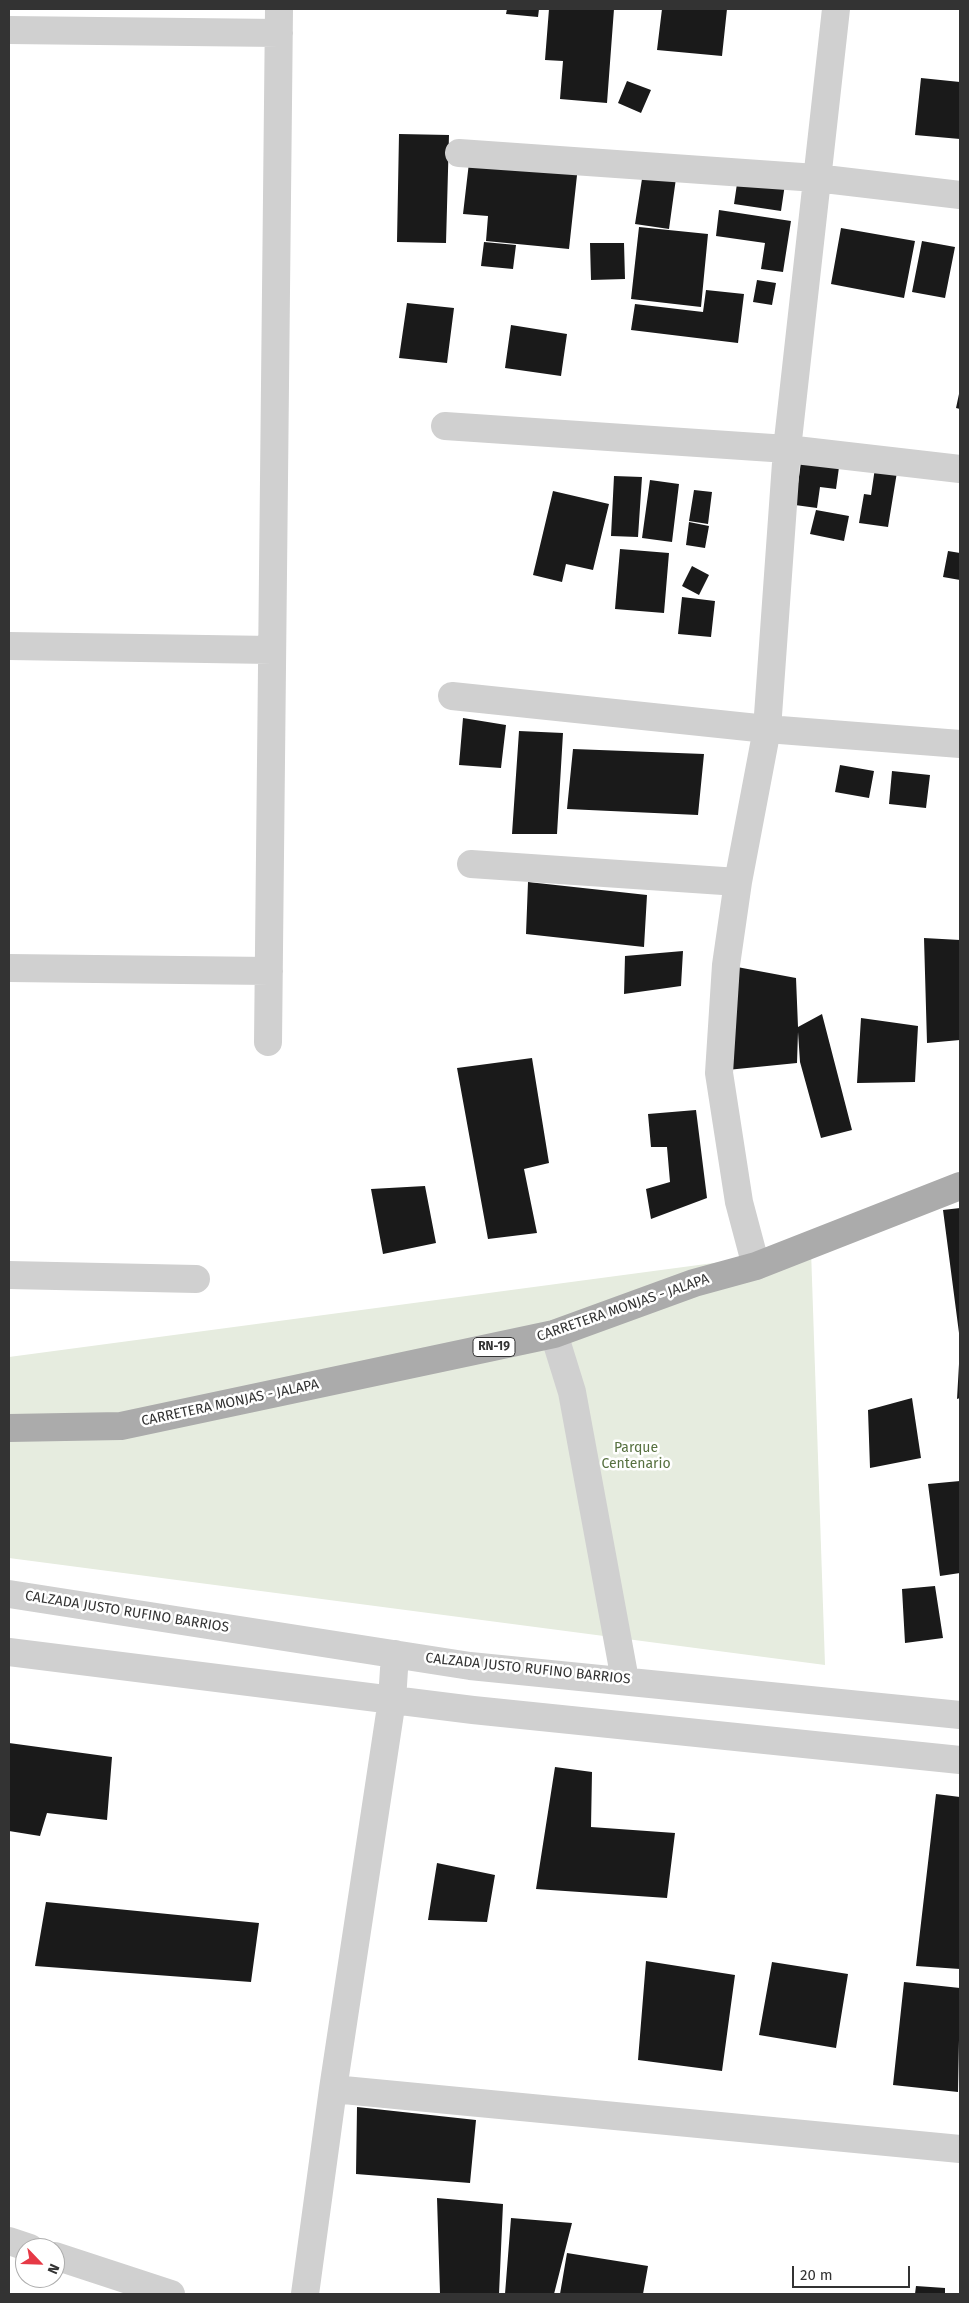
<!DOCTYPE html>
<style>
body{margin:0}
#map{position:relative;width:969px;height:2303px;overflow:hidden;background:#fff;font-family:"Fira Sans",sans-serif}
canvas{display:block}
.frame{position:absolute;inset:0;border:10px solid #333;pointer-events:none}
.north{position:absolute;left:15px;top:2238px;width:50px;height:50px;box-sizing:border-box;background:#fff;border:1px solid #adadad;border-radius:50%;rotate:114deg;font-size:14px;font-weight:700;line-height:20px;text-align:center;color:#333}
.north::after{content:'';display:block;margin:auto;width:18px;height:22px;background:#e63946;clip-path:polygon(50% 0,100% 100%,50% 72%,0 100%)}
.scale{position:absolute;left:792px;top:2266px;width:118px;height:22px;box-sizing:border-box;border:2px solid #333;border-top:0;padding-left:6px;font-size:15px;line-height:18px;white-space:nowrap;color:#333;-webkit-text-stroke:4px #fff;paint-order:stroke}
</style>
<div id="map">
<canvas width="969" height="2303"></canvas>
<div class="frame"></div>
<div class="north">N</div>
<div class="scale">20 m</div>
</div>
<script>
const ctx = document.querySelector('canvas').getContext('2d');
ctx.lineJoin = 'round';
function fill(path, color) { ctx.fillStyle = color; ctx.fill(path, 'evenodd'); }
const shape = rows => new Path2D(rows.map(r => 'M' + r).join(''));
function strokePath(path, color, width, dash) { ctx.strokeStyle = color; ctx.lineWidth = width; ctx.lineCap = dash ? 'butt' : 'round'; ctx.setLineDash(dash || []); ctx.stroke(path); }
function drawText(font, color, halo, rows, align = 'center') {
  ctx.font = font + ' "Fira Sans",sans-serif'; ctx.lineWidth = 5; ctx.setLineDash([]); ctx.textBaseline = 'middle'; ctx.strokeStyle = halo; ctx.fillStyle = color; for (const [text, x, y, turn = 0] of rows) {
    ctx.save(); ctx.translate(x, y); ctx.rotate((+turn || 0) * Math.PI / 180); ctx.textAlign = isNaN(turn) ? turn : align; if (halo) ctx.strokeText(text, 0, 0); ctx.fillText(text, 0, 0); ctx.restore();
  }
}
fill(shape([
 [811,1250,825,1665,9,1558,9,1357]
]), '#e6ecdf');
fill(shape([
 [507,9,539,9,538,17,506,14],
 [549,9,614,9,607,103,560,99,563,61,545,60],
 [662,9,727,9,722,56,657,50],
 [921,78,960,82,960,139,915,135],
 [627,81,651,90,641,113,618,103],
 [399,134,449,135,446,243,397,242],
 [470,154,578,166,569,249,486,241,488,216,463,214],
 [644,166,677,171,669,229,635,224],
 [738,177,785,184,781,211,734,204],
 [719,210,791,221,783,272,761,269,765,243,716,236],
 [639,227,708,234,701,307,631,299],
 [841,228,915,241,904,298,831,284],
 [922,241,955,247,945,298,912,292],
 [484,242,516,245,513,269,481,266],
 [590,243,624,243,625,279,591,280],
 [757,280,776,283,772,305,753,302],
 [706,290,744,294,738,343,631,330,635,304,703,312],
 [407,303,454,308,447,363,399,358],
 [511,325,567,334,561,376,505,368],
 [959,394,960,394,960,409,956,408],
 [802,455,840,460,836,489,820,487,817,508,795,505],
 [875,468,897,472,888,527,859,523,864,494,871,495],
 [614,476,642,477,638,537,611,536],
 [650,480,679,484,672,542,642,538],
 [694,490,712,492,708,524,689,521],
 [553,491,609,504,593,570,566,564,562,582,533,575],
 [816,510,849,516,844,541,810,534],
 [689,522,709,526,705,548,686,545],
 [620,549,669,553,664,613,615,609],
 [948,551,960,553,960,580,943,577],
 [692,566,709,575,699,595,682,586],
 [682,597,715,601,711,637,678,634],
 [463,718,506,725,501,768,459,765],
 [519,731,563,733,557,834,512,834],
 [573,749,704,754,698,815,567,809],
 [840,765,874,771,869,798,835,792],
 [892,771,930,775,926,808,889,804],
 [528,882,647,895,644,947,526,934],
 [924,938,960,940,960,1040,927,1043],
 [683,951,681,986,624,994,625,956],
 [737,967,796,978,798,1027,822,1014,852,1130,821,1138,800,1062,798,1032,797,1063,727,1070],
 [861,1018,918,1026,915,1082,857,1083],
 [532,1058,549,1163,524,1169,537,1233,488,1239,457,1068],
 [696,1110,707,1198,651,1219,646,1189,670,1182,667,1147,651,1147,648,1114],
 [425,1186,436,1243,383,1254,371,1189],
 [960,1208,960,1333,959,1333,943,1210],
 [959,1364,960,1398,957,1399],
 [912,1398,921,1458,870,1468,868,1410],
 [960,1481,960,1573,940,1576,928,1484],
 [935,1586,943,1638,905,1643,902,1589],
 [9,1743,112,1757,107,1820,47,1813,40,1836,9,1831],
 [555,1767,592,1772,591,1827,675,1833,667,1898,536,1889],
 [936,1794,960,1797,960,1969,916,1966],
 [437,1863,495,1875,487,1922,428,1920],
 [46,1902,259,1923,251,1982,35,1966],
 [646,1961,735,1975,722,2071,638,2060],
 [772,1962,848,1974,836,2048,759,2035],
 [904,1982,960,1988,958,2092,893,2085],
 [357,2107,476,2120,470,2183,356,2174],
 [437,2198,503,2204,499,2294,440,2294],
 [511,2218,572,2223,554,2294,505,2294],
 [567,2253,648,2266,643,2294,560,2294],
 [916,2286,945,2288,945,2294,915,2294]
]), '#1a1a1a');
strokePath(shape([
 [9,30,279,33],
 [459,153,816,178,960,195],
 [445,426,787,449,960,469],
 [9,646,272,650],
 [452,696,767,729,960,744],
 [471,864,738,882],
 [9,968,269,971],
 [268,1042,279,9],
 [756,1266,739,1202,719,1073,726,965,738,882,767,729,787,449,836,9],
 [9,1275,196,1279],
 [554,1334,572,1392,625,1680],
 [9,1594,470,1666,960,1715],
 [9,1652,473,1710,960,1760],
 [333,2089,960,2149],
 [9,2241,30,2248],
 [55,2256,171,2294],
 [305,2294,333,2089,392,1700,395,1654]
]), '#d0d0d0', 28);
strokePath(shape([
 [9,1428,121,1426,554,1334,694,1283,756,1266,960,1186]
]), '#ababab', 28);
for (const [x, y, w] of [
 [494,1347,42]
]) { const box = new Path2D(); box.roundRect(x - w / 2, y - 9.5, w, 19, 4); ctx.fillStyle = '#fff'; ctx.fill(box); strokePath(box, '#333', 1); }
drawText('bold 12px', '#333', null, [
 ["RN-19",494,1347]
]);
drawText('14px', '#333', '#fff', [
 ["CARRETERA MONJAS - JALAPA",623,1308,-19],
 ["CARRETERA MONJAS - JALAPA",230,1403,-12],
 ["CALZADA JUSTO RUFINO BARRIOS",127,1612,9],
 ["CALZADA JUSTO RUFINO BARRIOS",528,1669,6]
]);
drawText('14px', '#56703f', '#fff', [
 ["Parque",636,1448],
 ["Centenario",636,1464]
]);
</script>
